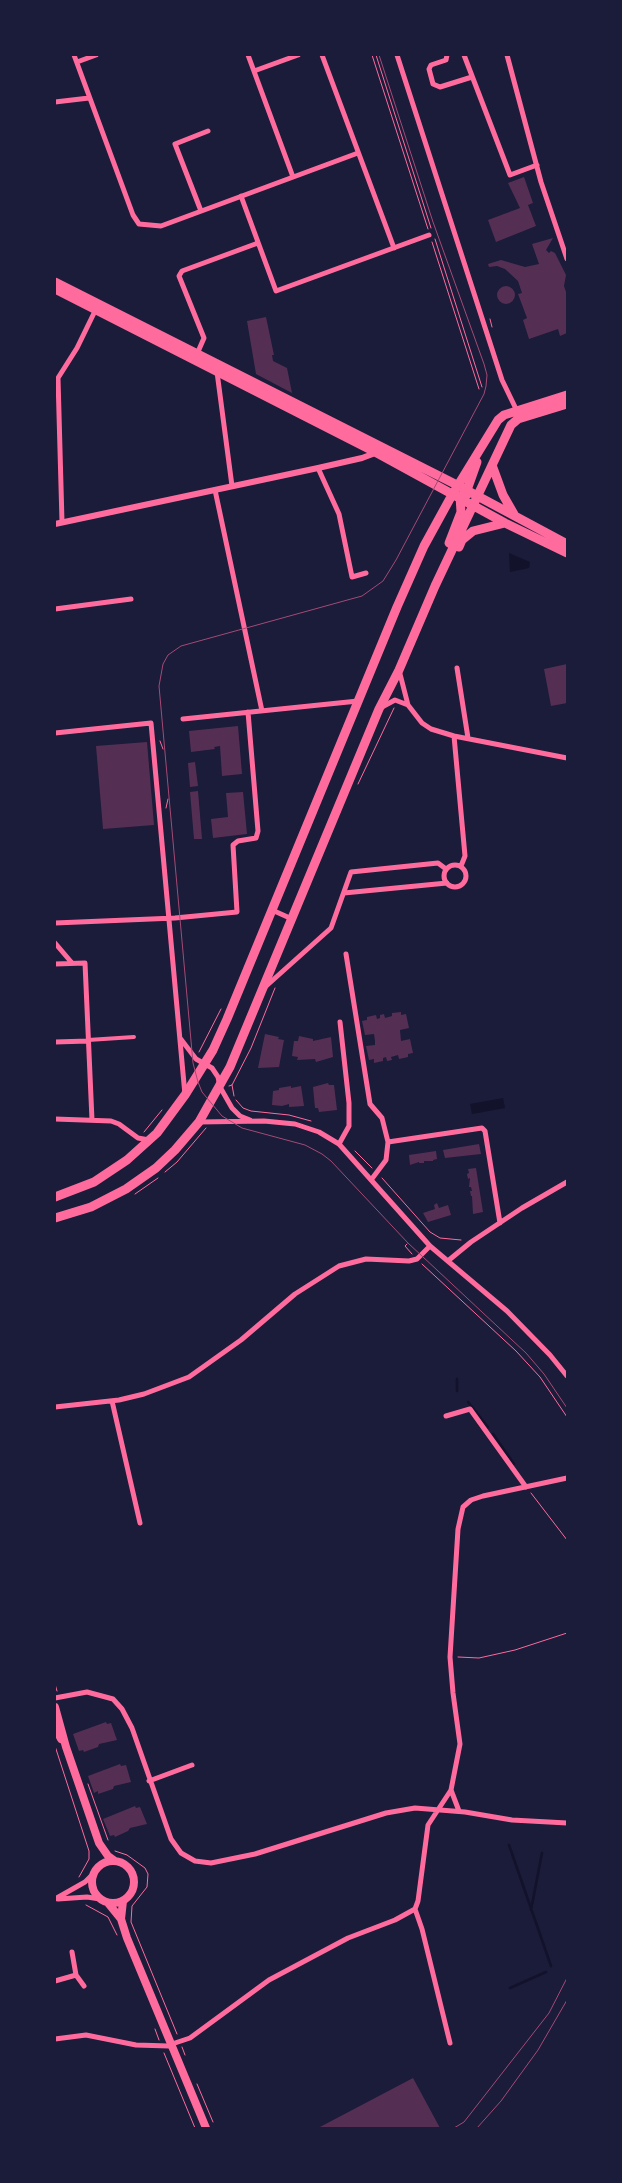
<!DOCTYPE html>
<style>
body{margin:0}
#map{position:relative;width:622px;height:2183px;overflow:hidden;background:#1b1b3a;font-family:Overpass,sans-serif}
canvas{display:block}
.frame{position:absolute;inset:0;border:56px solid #1b1b3a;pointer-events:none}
</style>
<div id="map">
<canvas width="622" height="2183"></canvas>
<div class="frame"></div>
</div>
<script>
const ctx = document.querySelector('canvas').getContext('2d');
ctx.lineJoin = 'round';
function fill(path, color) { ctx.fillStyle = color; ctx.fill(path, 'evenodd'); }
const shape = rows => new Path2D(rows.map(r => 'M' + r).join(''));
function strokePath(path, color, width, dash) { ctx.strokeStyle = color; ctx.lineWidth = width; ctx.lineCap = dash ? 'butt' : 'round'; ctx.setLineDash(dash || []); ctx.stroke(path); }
fill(shape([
 [509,553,530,562,529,568,510,572],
 [503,1098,505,1108,472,1114,470,1104]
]), '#12122b');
strokePath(shape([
 [457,1379,457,1391],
 [468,1402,488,1427],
 [493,1434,514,1464],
 [509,1845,551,1966],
 [531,1910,542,1853],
 [510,1988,546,1972]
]), '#12122b', 2.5);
fill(shape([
 [524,177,533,203,528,205,536,226,496,242,488,220,520,208,508,183],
 [553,238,546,250,549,253,551,251,555,253,566,275,564,286,567,295,567,333,560,336,558,329,529,339,523,320,527,318,518,294,522,293,518,281,505,269,497,266,489,267,488,264,501,260,525,267,539,264,532,244],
 '497 295a9 9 0 1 1 18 0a9 9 0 1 1-18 0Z',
 [266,317,274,355,272,355,273,361,287,368,292,393,256,374,247,321],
 [567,664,567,703,551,706,544,669],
 [238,726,242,774,222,776,220,746,214,747,215,749,191,752,189,731],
 [147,742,154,825,103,829,96,746],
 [195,762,198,786,190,787,188,763],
 [198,791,202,839,194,839,190,792],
 [243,792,247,834,213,838,211,819,228,817,226,793],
 [401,1012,401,1015,406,1014,409,1028,400,1030,401,1041,410,1039,413,1053,408,1054,408,1057,399,1059,398,1055,391,1057,392,1060,387,1061,386,1057,383,1058,383,1061,374,1063,374,1059,369,1060,366,1046,375,1045,375,1041,374,1034,365,1035,362,1021,367,1020,367,1017,376,1015,377,1019,380,1018,380,1015,384,1014,385,1018,392,1016,392,1013],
 [265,1034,279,1037,278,1039,284,1040,279,1067,258,1068],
 [299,1036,313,1039,313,1041,331,1037,333,1057,316,1062,315,1059,297,1060,298,1057,292,1056,294,1041,298,1041],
 [328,1083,329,1085,334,1085,337,1110,319,1112,318,1108,315,1108,313,1087],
 [291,1086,291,1088,301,1086,304,1106,289,1107,289,1104,282,1106,272,1105,273,1091,279,1090,279,1088],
 [479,1144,481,1154,445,1158,443,1150],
 [436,1151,437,1159,433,1160,433,1161,424,1161,424,1163,419,1163,419,1162,410,1165,409,1155],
 [476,1168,483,1212,473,1214,472,1196,471,1196,470,1191,472,1191,471,1187,469,1187,470,1178,468,1179,467,1174,469,1173,468,1169],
 [437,1203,439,1208,448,1205,451,1215,428,1222,423,1213,435,1209,434,1205],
 [106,1722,107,1724,111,1723,117,1740,99,1744,98,1747,84,1752,83,1750,79,1751,73,1734],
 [120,1764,121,1766,126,1765,131,1782,114,1786,113,1789,98,1794,98,1791,94,1793,88,1776],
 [135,1806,136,1808,140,1807,147,1824,130,1828,128,1831,115,1837,114,1835,110,1836,103,1819],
 [413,2078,440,2128,318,2128]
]), '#542f53');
strokePath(shape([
 [372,55,428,229],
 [376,55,431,228],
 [435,239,482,387],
 [432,242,479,389],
 [490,319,492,327],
 [160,741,163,749],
 [358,784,394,708],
 [166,808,168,799],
 [199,1052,221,1009],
 [232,1085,234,1096],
 [229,1086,232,1085,251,1048,275,988],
 [236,1100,243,1108,251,1111,289,1115,311,1121],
 [144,1132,162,1110],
 [355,1151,372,1168],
 [165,1172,177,1162,206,1128],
 [382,1178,430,1232,440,1238,461,1240],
 [135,1194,158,1178],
 [407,1244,405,1246,412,1254],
 [422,1264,516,1351,540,1377,567,1417],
 [531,1493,567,1540],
 [458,1657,479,1658,515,1650,567,1633],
 [55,1684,57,1691],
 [55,1746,89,1851,89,1859,79,1877],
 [88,1784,108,1840],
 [115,1851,127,1855,145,1868,148,1874,147,1887,132,1906,131,1922,177,2034],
 [86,1905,108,1917,117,1935],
 [155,2029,159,2040],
 [182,2047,185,2055],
 [164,2053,195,2128],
 [197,2084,213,2122]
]), '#ff6b9d', 1);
strokePath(shape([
 [88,1040,134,1037]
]), '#ff6b9d', 4);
strokePath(shape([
 [74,55,133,215,139,224,161,226,358,153],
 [248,55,293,177],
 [322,55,394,248],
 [397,55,502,380,517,411],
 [447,55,446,60,431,65,429,69,433,84,440,87,472,77],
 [464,55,510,175,537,165],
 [507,55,541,182,567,259],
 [77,62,96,55],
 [254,71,298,55],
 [55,102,89,98],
 [241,196,276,291,429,235],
 [201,211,175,144,208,131],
 [197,354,204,338,179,276,182,271,258,243],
 [217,372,232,486],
 [318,468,339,514,352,577,366,573],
 [215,490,262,711],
 [62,522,58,378,77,348,96,309],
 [55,609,131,599],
 [457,668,468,738],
 [399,670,408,705,422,723,431,729,454,736,567,758],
 [382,707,395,700,408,705],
 [183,719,358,701],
 [55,733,151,723,185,1095],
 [454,736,465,856,461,866],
 '444 876a11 11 0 1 1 22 0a11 11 0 1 1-22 0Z',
 [344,893,447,883],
 [272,910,292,919],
 [55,923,175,918,237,912,233,845,238,841,256,838,258,831,248,712],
 [55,943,72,963],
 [346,954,370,1104,382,1118,388,1142,386,1160,371,1180],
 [55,964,85,963,92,1120],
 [264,988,331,928,351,872,438,863,446,869],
 [180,1038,196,1059,212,1068,218,1077,220,1087,232,1108,240,1116,250,1120],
 [55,1042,88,1041],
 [55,1119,111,1121,119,1124,138,1138,149,1140],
 [199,1122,264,1121,295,1124,319,1132,339,1144,430,1246,507,1311,550,1355,567,1376],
 [388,1142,482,1128,485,1131,500,1223],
 [339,1144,349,1126,349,1103,340,1022],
 [449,1260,471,1242,522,1208,567,1182],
 [112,1401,140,1523],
 [55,1407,119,1400,144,1394,189,1377,241,1340,295,1294,339,1266,366,1259,409,1261,417,1259,430,1246],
 [446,1416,470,1409,526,1487],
 [55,1698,87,1692,113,1699,122,1709,132,1728,171,1839,181,1853,195,1861,211,1863,255,1854,386,1813,415,1808,465,1812,512,1820,567,1823],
 [149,1781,192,1765],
 [451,1790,459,1811],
 [55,1899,85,1882,94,1873],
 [58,1899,87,1897,100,1899],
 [415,1909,422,1929,450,2043],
 [72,1952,76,1975,84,1986],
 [55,1981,76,1975],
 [55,2039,86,2035,136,2045,169,2046],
 [172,2044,190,2038,269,1980,348,1938,395,1920,415,1909,418,1901,428,1825,451,1790,460,1744,453,1693,450,1657,458,1529,463,1507,471,1500,483,1496,567,1478]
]), '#ff6b9d', 5);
strokePath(shape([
 [55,524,318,468,362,458,378,452]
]), '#ff6b9d', 6);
strokePath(shape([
 [55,1707,66,1747,99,1843,108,1856,115,1861],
 [55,1727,61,1739],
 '92 1882a21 21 0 1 1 42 0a21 21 0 1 1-42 0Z',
 [108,1903,121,1919,127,1938,206,2128],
 [121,1919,123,1901]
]), '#ff6b9d', 8);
strokePath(shape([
 [55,282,457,485,567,544],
 [55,289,377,453,505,523,567,553],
 [492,465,503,495,515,516],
 [468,494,467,490,477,462],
 [449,543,461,512,460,496],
 [459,547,462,540,473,531,505,523],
 [55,1197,94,1182,127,1160,157,1133,185,1095,213,1050,227,1019,397,607,424,546,452,495,498,420,504,415,567,395],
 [55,1218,91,1207,126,1189,156,1168,175,1150,199,1122,230,1067,379,709,399,670,435,586,511,425,518,419,567,404]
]), '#ff6b9d', 9);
strokePath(shape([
 [379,55,433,222,484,364,487,375,486,386,484,394,396,560,383,581,362,596,351,599,181,646,168,655,163,664,159,686,193,1063,198,1082,202,1092,222,1116,242,1128,305,1145,322,1154,331,1161,408,1243,526,1353,544,1374,567,1408],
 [454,2128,464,2122,549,2013,567,1978],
 [477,2128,501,2101,538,2050,567,2000]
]), '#a44b75', 1);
</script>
